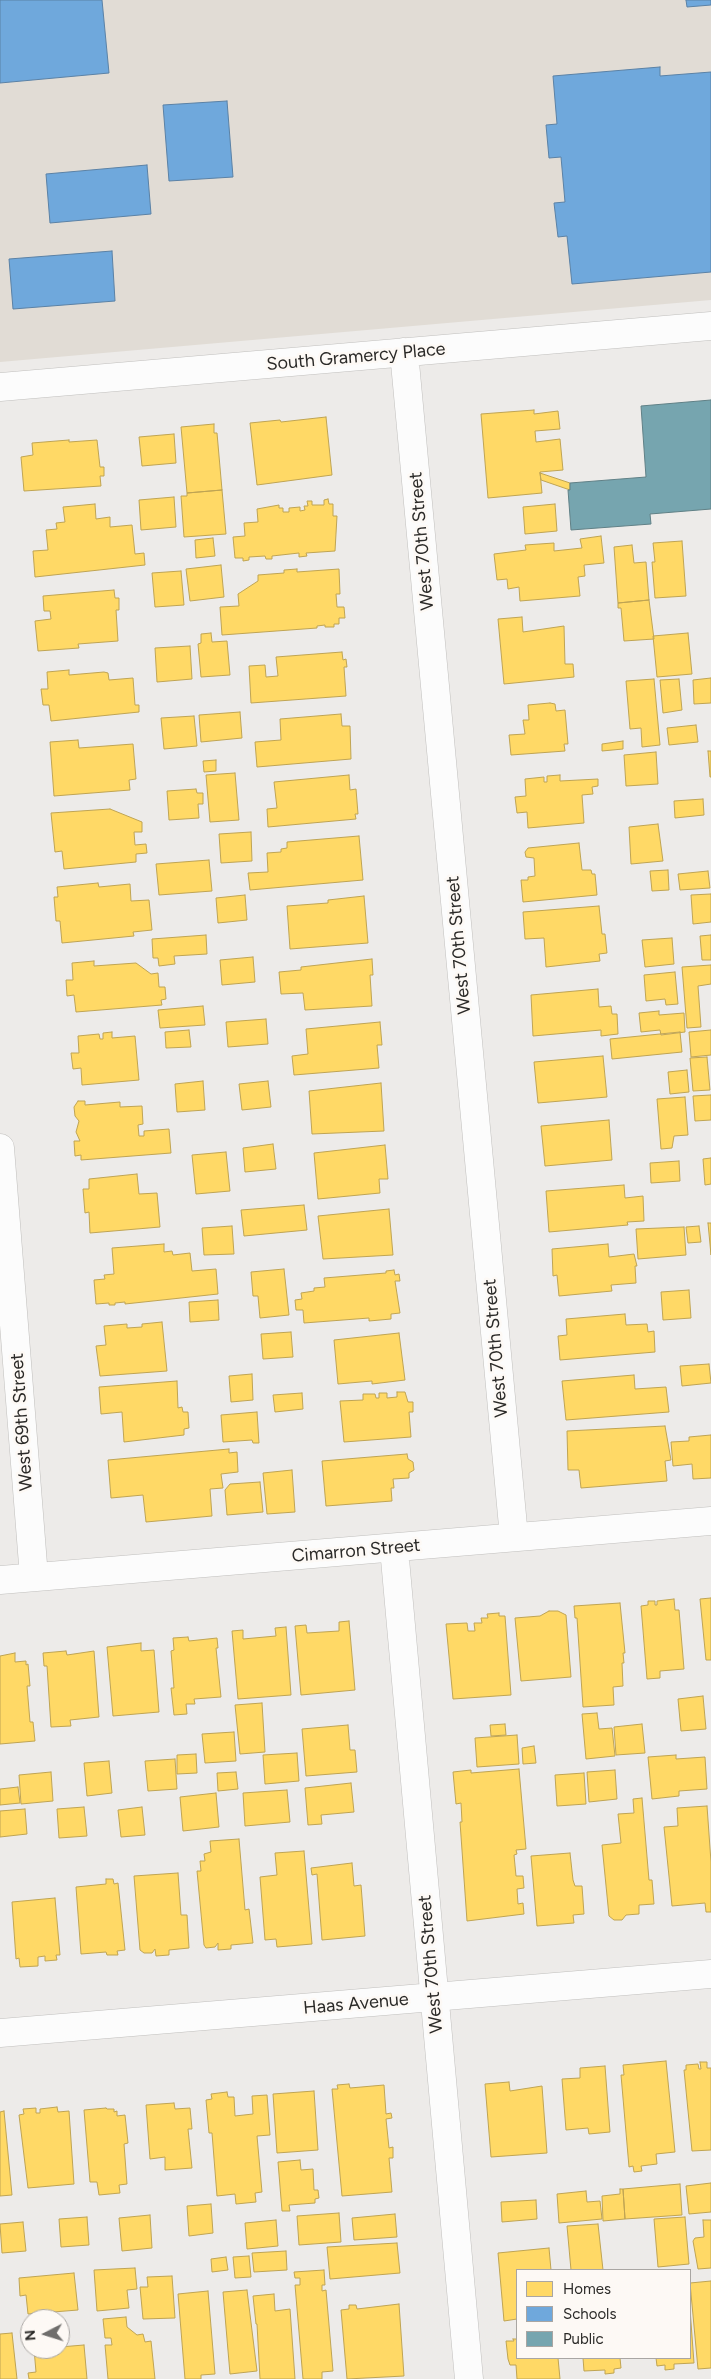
<!DOCTYPE html>
<style>
body{margin:0}
#map{position:relative;width:711px;height:2379px;overflow:hidden;background:#edebe9;font-family:Figtree,sans-serif}
canvas{display:block}
.legend{position:absolute;left:516px;top:2269px;width:175px;height:90px;box-sizing:border-box;background:#fdf9f5;border:1px solid #a9a6a3;margin:0;padding:6px 9px;list-style:none;font-size:15px;color:#2b2a28}
.legend li{display:flex;align-items:center;gap:10px;height:25px}
.legend b{width:25px;border:1px solid #a9a6a3}
.north{position:absolute;left:20px;top:2309px;width:50px;height:50px;box-sizing:border-box;background:#fdf9f5;border:1px solid #a9a6a3;border-radius:50%;rotate:265deg;font-size:14px;font-weight:700;line-height:20px;text-align:center;color:#2b2a28}
.north::after{content:'';display:block;margin:auto;width:18px;height:22px;background:#6f6e6c;clip-path:polygon(50% 0,100% 100%,50% 72%,0 100%)}
</style>
<div id="map">
<canvas width="711" height="2379"></canvas>
<ul class="legend">
<li><b style="height:14px;background:#ffd966"></b>Homes</li>
<li><b style="height:14px;background:#6fa8dc"></b>Schools</li>
<li><b style="height:14px;background:#76a5af"></b>Public</li>
</ul>
<div class="north">N</div>
</div>
<script>
const ctx = document.querySelector('canvas').getContext('2d');
ctx.lineJoin = 'round';
function fill(path, color) { ctx.fillStyle = color; ctx.fill(path, 'evenodd'); }
const shape = rows => new Path2D(rows.map(r => 'M' + r).join(''));
function strokePath(path, color, width, dash) { ctx.strokeStyle = color; ctx.lineWidth = width; ctx.lineCap = dash ? 'butt' : 'round'; ctx.setLineDash(dash || []); ctx.stroke(path); }
function drawText(font, color, halo, rows, align = 'center') {
  ctx.font = font + ' Figtree,sans-serif'; ctx.lineWidth = 5; ctx.setLineDash([]); ctx.textBaseline = 'middle'; ctx.strokeStyle = halo; ctx.fillStyle = color; for (const [text, x, y, turn = 0] of rows) {
    ctx.save(); ctx.translate(x, y); ctx.rotate((+turn || 0) * Math.PI / 180); ctx.textAlign = isNaN(turn) ? turn : align; if (halo) ctx.strokeText(text, 0, 0); ctx.fillText(text, 0, 0); ctx.restore();
  }
}
fill(shape([
 [0,0,711,0,711,300,0,362]
]), '#e1dcd5');
const homes = shape([
 [534,410,534,414,558,411,560,429,535,431,536,442,560,439,563,470,540,472,542,493,488,498,481,414,534,410],
 [326,417,332,475,257,485,250,423,280,420,281,422,326,417],
 [214,424,214,433,217,433,222,490,187,493,181,427,214,424],
 [174,434,176,463,142,466,139,437,174,434],
 [69,440,69,442,97,440,100,467,104,467,104,476,100,476,101,486,24,491,21,457,33,455,32,443,69,440],
 [540,473,570,483,570,490,541,480,540,473],
 [222,490,226,534,184,537,181,496,187,496,187,493,222,490],
 [174,497,176,527,141,530,139,500,174,497],
 [328,499,329,504,333,504,333,516,337,516,335,551,306,553,307,556,299,557,299,553,272,556,272,559,266,559,265,556,249,557,249,560,243,561,243,558,235,558,233,537,245,536,244,523,258,522,257,509,279,505,279,508,283,508,283,512,289,512,289,508,300,507,300,511,305,510,304,506,308,506,307,501,312,501,312,505,324,505,324,500,328,499],
 [95,504,96,519,110,517,110,527,132,525,135,554,144,553,145,565,35,577,33,551,48,550,46,530,57,529,56,523,65,522,63,507,95,504],
 [555,504,557,531,525,534,523,507,555,504],
 [601,536,604,563,584,565,585,576,578,577,580,596,520,601,519,587,508,589,507,579,497,580,494,554,526,550,525,545,554,543,554,551,582,548,580,539,601,536],
 [213,538,215,556,196,558,195,540,213,538],
 [682,541,686,596,655,598,652,562,655,562,653,543,682,541],
 [632,545,634,563,646,562,649,600,618,603,614,547,632,545],
 [221,565,224,597,190,601,186,569,221,565],
 [297,569,297,572,339,569,340,594,336,594,337,607,344,607,345,618,339,618,339,624,334,624,334,627,325,627,325,625,317,626,317,628,222,635,220,607,239,606,238,594,258,581,258,575,284,573,284,570,297,569],
 [181,571,184,605,155,607,152,573,181,571],
 [114,590,115,598,119,598,119,610,116,610,118,641,78,644,79,648,38,651,35,621,51,619,50,611,44,611,43,596,114,590],
 [649,600,654,639,624,641,621,608,618,608,618,603,649,600],
 [522,617,523,632,564,626,565,664,573,664,574,677,504,684,498,619,522,617],
 [211,633,212,642,227,641,230,675,201,677,198,644,201,643,201,634,211,633],
 [688,633,692,674,657,677,653,636,688,633],
 [190,646,192,679,157,682,155,648,190,646],
 [342,652,343,660,346,659,347,667,344,667,346,696,251,703,249,666,265,665,266,677,278,676,276,657,342,652],
 [69,670,69,675,104,672,108,673,109,680,133,678,135,705,139,705,139,712,51,721,49,705,43,705,41,689,48,689,47,672,69,670],
 [711,678,711,703,694,704,693,680,711,678],
 [654,679,660,745,642,747,641,728,630,729,626,681,654,679],
 [679,679,682,710,663,713,660,680,679,679],
 [550,703,555,704,556,711,565,710,568,744,564,744,565,751,511,755,509,735,525,734,523,720,529,720,528,705,550,703],
 [240,712,242,738,201,742,199,715,240,712],
 [341,714,342,726,350,726,351,759,257,767,255,742,281,740,280,719,341,714],
 [194,716,197,746,164,749,161,718,194,716],
 [696,725,698,742,669,745,667,728,696,725],
 [78,740,79,748,133,744,136,779,129,780,130,790,54,796,50,742,78,740],
 [623,741,623,749,602,751,602,744,623,741],
 [708,751,711,751,711,777,710,777,708,751],
 [656,752,658,784,626,786,624,755,656,752],
 [216,760,216,771,204,772,203,761,216,760],
 [235,773,239,820,210,822,206,775,235,773],
 [349,775,350,790,356,789,358,814,355,814,356,819,268,827,267,809,277,808,274,782,349,775],
 [560,775,560,781,598,779,598,786,592,787,593,794,582,795,584,823,528,828,527,812,517,813,515,797,526,796,525,779,544,777,544,782,547,782,547,776,560,775],
 [196,789,197,793,203,793,203,804,198,804,199,818,169,820,167,791,196,789],
 [703,799,704,815,675,818,674,801,703,799],
 [110,809,142,822,142,832,134,832,135,845,146,844,147,853,136,854,136,862,64,869,62,851,55,852,51,813,110,809],
 [658,824,663,861,631,864,629,827,658,824],
 [251,832,252,861,221,863,219,834,251,832],
 [359,836,363,880,250,890,248,873,268,872,267,853,281,852,281,849,287,848,287,842,359,836],
 [579,843,582,870,591,870,592,874,595,874,597,895,523,902,521,880,528,880,528,877,535,876,534,858,526,857,525,852,528,848,579,843],
 [209,860,212,891,159,895,156,864,209,860],
 [668,870,669,890,652,891,650,871,668,870],
 [708,871,710,888,680,890,678,874,708,871],
 [98,883,99,887,130,884,131,901,149,900,152,930,133,932,134,936,62,943,60,921,56,921,54,897,58,897,57,887,98,883],
 [711,894,711,922,693,924,691,895,711,894],
 [245,895,247,920,218,923,216,898,245,895],
 [364,896,368,943,290,949,287,906,328,903,328,900,364,896],
 [599,906,602,934,605,934,607,953,599,954,600,961,546,967,544,938,525,939,523,912,599,906],
 [206,935,207,954,174,956,175,964,159,966,158,958,153,958,152,939,206,935],
 [711,935,711,960,702,960,700,936,711,935],
 [672,938,674,964,645,967,642,940,672,938],
 [253,957,255,982,222,985,220,960,253,957],
 [372,959,373,975,370,975,372,1006,305,1010,303,993,281,994,279,972,301,970,301,967,372,959],
 [94,961,94,966,136,963,151,974,158,973,159,987,165,987,166,999,161,1000,162,1005,76,1012,74,995,67,996,66,980,73,980,72,963,94,961],
 [711,965,711,984,698,986,701,1027,687,1028,682,967,711,965],
 [675,972,678,1004,666,1005,665,999,646,1001,644,975,675,972],
 [598,989,599,1007,611,1006,612,1014,617,1014,618,1034,601,1036,601,1030,533,1036,531,995,598,989],
 [203,1006,205,1025,160,1028,158,1010,203,1006],
 [659,1011,659,1015,684,1013,685,1032,661,1035,660,1030,641,1032,639,1013,659,1011],
 [266,1019,268,1044,228,1047,226,1022,266,1019],
 [380,1022,382,1045,377,1045,379,1068,294,1075,292,1056,308,1054,306,1029,380,1022],
 [189,1030,191,1047,166,1048,165,1032,189,1030],
 [711,1030,711,1055,691,1057,689,1032,711,1030],
 [112,1032,112,1038,135,1036,139,1080,82,1085,81,1068,73,1069,71,1053,79,1053,78,1036,99,1034,100,1039,103,1039,103,1033,112,1032],
 [680,1032,682,1052,612,1059,610,1039,680,1032],
 [603,1056,607,1097,538,1103,534,1062,603,1056],
 [707,1057,710,1090,693,1091,690,1058,707,1057],
 [687,1070,689,1092,670,1094,668,1072,687,1070],
 [203,1081,205,1110,177,1112,175,1084,203,1081],
 [268,1081,271,1107,242,1110,239,1084,268,1081],
 [381,1083,384,1131,312,1134,309,1091,381,1083],
 [711,1095,711,1120,695,1121,693,1096,711,1095],
 [685,1097,688,1135,674,1136,672,1148,661,1149,657,1099,685,1097],
 [78,1101,85,1101,85,1105,120,1102,120,1107,142,1106,143,1124,138,1125,139,1136,144,1136,144,1131,169,1129,171,1153,81,1160,81,1155,75,1156,74,1141,80,1141,76,1132,79,1121,75,1116,74,1107,78,1101],
 [609,1120,612,1160,545,1166,541,1126,609,1120],
 [273,1144,276,1169,245,1172,243,1148,273,1144],
 [385,1145,388,1179,379,1179,380,1193,318,1199,314,1153,385,1145],
 [226,1152,230,1191,196,1194,192,1155,226,1152],
 [711,1158,711,1184,705,1185,703,1159,711,1158],
 [679,1161,680,1181,651,1183,650,1163,679,1161],
 [137,1174,139,1194,157,1193,160,1227,90,1233,89,1212,85,1213,83,1189,89,1189,89,1179,137,1174],
 [624,1185,625,1198,643,1196,644,1221,627,1222,628,1225,549,1232,546,1191,624,1185],
 [304,1205,307,1230,244,1236,241,1210,304,1205],
 [389,1209,393,1255,323,1259,318,1216,389,1209],
 [708,1223,711,1223,711,1255,708,1223],
 [232,1226,234,1254,204,1255,202,1228,232,1226],
 [699,1226,701,1242,688,1243,686,1227,699,1226],
 [684,1227,686,1255,638,1259,636,1229,684,1227],
 [164,1244,164,1252,172,1251,173,1255,190,1253,192,1271,216,1269,218,1294,125,1304,125,1302,115,1303,115,1305,109,1305,109,1303,96,1304,94,1280,105,1279,104,1275,114,1274,112,1248,164,1244],
 [608,1244,609,1257,634,1254,637,1266,635,1266,636,1283,611,1285,612,1291,559,1296,557,1275,553,1276,552,1249,608,1244],
 [284,1269,289,1315,260,1318,258,1296,253,1296,251,1272,284,1269],
 [394,1270,395,1275,399,1274,400,1281,395,1281,400,1313,391,1314,391,1319,369,1321,369,1318,304,1323,303,1310,296,1310,295,1300,302,1299,301,1293,314,1291,314,1288,325,1287,324,1278,386,1273,386,1271,394,1270],
 [689,1290,691,1318,663,1320,661,1292,689,1290],
 [218,1300,219,1320,190,1322,189,1302,218,1300],
 [625,1314,626,1325,647,1324,648,1332,654,1331,655,1352,560,1360,558,1336,567,1335,566,1319,625,1314],
 [162,1322,167,1371,100,1376,96,1346,106,1345,104,1326,127,1324,127,1328,142,1327,142,1324,162,1322],
 [291,1332,293,1357,263,1359,261,1334,291,1332],
 [399,1333,405,1380,372,1384,372,1381,338,1384,334,1340,399,1333],
 [709,1364,711,1383,682,1386,680,1366,709,1364],
 [252,1374,253,1400,231,1402,229,1376,252,1374],
 [634,1375,635,1389,666,1387,669,1412,566,1420,562,1381,634,1375],
 [177,1381,178,1408,182,1407,183,1412,188,1412,189,1428,184,1429,184,1435,124,1442,122,1412,101,1414,99,1387,177,1381],
 [397,1392,405,1392,408,1402,413,1402,413,1412,409,1412,411,1437,344,1442,340,1401,363,1400,363,1394,375,1394,376,1398,379,1398,379,1393,387,1393,387,1398,397,1397,397,1392],
 [302,1393,303,1409,275,1412,273,1395,302,1393],
 [257,1412,259,1443,253,1443,252,1440,223,1442,221,1415,257,1412],
 [665,1426,671,1460,665,1461,667,1481,581,1488,579,1470,568,1470,567,1431,665,1426],
 [711,1435,711,1478,693,1479,692,1464,673,1466,671,1442,689,1441,689,1437,711,1435],
 [229,1449,229,1453,237,1452,238,1472,221,1474,223,1488,210,1489,212,1516,146,1522,143,1495,111,1498,108,1460,229,1449],
 [407,1454,408,1459,413,1462,414,1470,409,1473,409,1478,393,1479,394,1488,391,1488,392,1501,326,1506,322,1461,407,1454],
 [292,1470,295,1512,267,1514,263,1473,292,1470],
 [260,1482,263,1512,227,1515,225,1490,230,1484,260,1482],
 [711,1598,711,1660,706,1660,700,1599,711,1598],
 [674,1599,675,1610,679,1610,684,1669,660,1671,660,1678,647,1679,641,1606,648,1605,648,1601,655,1601,655,1605,657,1605,657,1601,674,1599],
 [620,1603,625,1653,623,1653,624,1663,622,1663,623,1686,613,1687,614,1705,583,1707,577,1618,575,1618,574,1606,620,1603],
 [549,1611,558,1611,566,1615,571,1677,521,1681,515,1618,540,1616,549,1611],
 [499,1613,499,1616,505,1616,511,1695,453,1699,446,1624,467,1623,468,1631,475,1631,474,1623,482,1623,481,1618,488,1618,487,1614,499,1613],
 [349,1621,355,1690,301,1695,295,1626,306,1625,307,1633,339,1631,339,1622,349,1621],
 [286,1627,291,1695,238,1699,232,1631,243,1630,243,1639,276,1636,275,1628,286,1627],
 [188,1637,189,1641,217,1638,218,1648,216,1648,221,1697,194,1699,195,1704,186,1704,187,1714,174,1715,171,1688,174,1688,171,1651,174,1650,173,1638,188,1637],
 [141,1643,141,1651,154,1650,159,1712,113,1716,107,1647,141,1643],
 [66,1651,67,1655,94,1651,99,1717,70,1720,71,1726,51,1727,47,1666,44,1666,43,1653,66,1651],
 [15,1653,15,1662,26,1661,26,1665,28,1664,30,1686,27,1686,30,1722,33,1722,35,1741,0,1744,0,1656,15,1653],
 [703,1696,706,1729,681,1731,678,1699,703,1696],
 [262,1703,265,1752,240,1754,235,1705,262,1703],
 [597,1713,599,1729,612,1728,615,1756,586,1759,582,1714,597,1713],
 [505,1724,506,1735,491,1736,490,1725,505,1724],
 [642,1724,645,1753,616,1755,614,1727,642,1724],
 [348,1725,350,1750,355,1750,357,1772,306,1776,302,1729,348,1725],
 [234,1732,236,1761,205,1763,202,1734,234,1732],
 [517,1735,519,1764,477,1767,475,1738,517,1735],
 [534,1746,536,1763,523,1764,522,1748,534,1746],
 [297,1753,299,1781,265,1784,263,1755,297,1753],
 [196,1754,197,1773,177,1774,177,1755,196,1754],
 [676,1755,676,1759,705,1757,707,1789,679,1791,679,1796,652,1799,648,1757,676,1755],
 [175,1759,177,1789,148,1791,145,1761,175,1759],
 [109,1761,112,1793,87,1796,84,1763,109,1761],
 [519,1769,526,1849,516,1850,517,1854,514,1855,516,1876,523,1876,524,1888,517,1889,518,1904,523,1903,524,1914,467,1921,460,1822,462,1822,461,1803,456,1804,453,1772,471,1770,471,1773,519,1769],
 [615,1770,617,1799,589,1802,587,1772,615,1770],
 [51,1772,53,1801,21,1804,19,1775,51,1772],
 [236,1772,238,1789,218,1791,217,1773,236,1772],
 [584,1773,586,1804,557,1806,555,1775,584,1773],
 [351,1783,354,1812,321,1815,322,1824,308,1825,305,1788,351,1783],
 [18,1787,20,1803,0,1805,0,1789,18,1787],
 [287,1790,290,1822,245,1826,243,1793,287,1790],
 [216,1793,219,1827,183,1831,180,1797,216,1793],
 [642,1798,649,1880,652,1880,654,1904,639,1905,639,1914,626,1915,622,1920,614,1920,609,1916,602,1845,621,1843,618,1814,634,1813,633,1799,642,1798],
 [707,1806,711,1862,711,1912,706,1912,705,1903,672,1906,664,1827,678,1826,677,1808,707,1806],
 [84,1807,87,1836,59,1838,57,1809,84,1807],
 [142,1807,145,1835,121,1837,118,1810,142,1807],
 [25,1809,27,1834,0,1837,0,1811,25,1809],
 [239,1839,245,1910,249,1909,253,1943,231,1945,231,1949,218,1950,218,1943,215,1947,206,1948,204,1945,197,1871,201,1871,200,1861,205,1861,204,1854,211,1852,210,1841,239,1839],
 [304,1851,312,1944,277,1947,276,1939,265,1940,260,1877,277,1875,275,1853,304,1851],
 [570,1853,573,1880,575,1886,582,1886,584,1914,573,1915,574,1923,537,1926,531,1856,570,1853],
 [352,1863,354,1886,361,1885,365,1936,322,1940,317,1874,312,1875,311,1868,352,1863],
 [178,1873,181,1915,187,1915,189,1948,169,1950,169,1955,156,1956,155,1949,152,1953,144,1953,140,1950,134,1876,178,1873],
 [106,1879,113,1879,114,1884,118,1883,125,1950,117,1951,118,1955,107,1955,106,1952,81,1954,76,1887,106,1884,106,1879],
 [55,1898,60,1955,56,1955,57,1960,45,1961,45,1956,38,1957,38,1966,20,1967,19,1958,16,1959,12,1902,55,1898],
 [666,2061,675,2152,656,2154,657,2164,641,2166,642,2171,634,2172,633,2166,629,2167,621,2075,624,2075,623,2065,666,2061],
 [700,2062,707,2062,707,2068,711,2068,711,2150,692,2151,684,2070,686,2070,686,2065,698,2064,699,2069,701,2069,700,2062],
 [605,2066,610,2132,589,2134,588,2128,566,2130,562,2079,580,2078,580,2068,605,2066],
 [509,2082,510,2091,542,2086,547,2153,491,2157,485,2084,509,2082],
 [349,2084,350,2088,384,2085,386,2114,391,2113,392,2118,386,2119,389,2148,393,2147,393,2158,389,2158,392,2192,342,2196,332,2089,338,2089,337,2085,349,2084],
 [314,2091,318,2150,277,2153,273,2094,314,2091],
 [227,2092,228,2097,234,2097,235,2116,253,2114,252,2096,267,2095,270,2135,257,2136,262,2192,255,2193,256,2202,236,2204,235,2194,217,2196,212,2133,209,2133,206,2100,212,2099,211,2094,227,2092],
 [174,2103,175,2109,190,2108,192,2129,188,2129,192,2168,165,2170,165,2157,150,2159,146,2105,174,2103],
 [57,2107,58,2112,69,2111,74,2184,28,2188,19,2115,24,2114,23,2109,36,2108,36,2113,40,2113,40,2109,57,2107],
 [106,2108,107,2109,114,2109,114,2112,117,2111,117,2116,125,2115,128,2143,124,2144,127,2184,119,2185,120,2193,99,2195,97,2182,90,2182,84,2110,106,2108],
 [4,2111,12,2195,0,2196,0,2112,4,2111],
 [300,2160,301,2170,313,2169,314,2190,318,2190,319,2198,315,2199,315,2203,289,2205,290,2211,282,2211,278,2162,300,2160],
 [711,2183,711,2212,689,2214,686,2186,711,2183],
 [680,2184,682,2215,625,2219,623,2189,680,2184],
 [620,2189,623,2189,625,2219,603,2221,602,2196,620,2194,620,2189],
 [586,2191,587,2202,600,2201,602,2219,559,2223,557,2194,586,2191],
 [536,2200,537,2219,502,2222,501,2202,536,2200],
 [211,2204,213,2233,189,2236,187,2206,211,2204],
 [339,2213,341,2242,299,2245,297,2216,339,2213],
 [395,2214,397,2237,354,2240,352,2218,395,2214],
 [150,2215,152,2248,122,2251,119,2218,150,2215],
 [87,2217,89,2245,61,2247,59,2219,87,2217],
 [685,2217,689,2264,658,2267,654,2219,685,2217],
 [276,2220,278,2246,247,2249,245,2223,276,2220],
 [703,2220,711,2220,711,2268,698,2269,693,2241,695,2238,704,2237,703,2220],
 [23,2222,26,2251,2,2253,0,2224,23,2222],
 [598,2224,603,2270,571,2270,567,2226,598,2224],
 [397,2243,400,2273,330,2279,327,2247,397,2243],
 [549,2248,551,2270,517,2270,517,2319,504,2321,498,2253,549,2248],
 [286,2251,287,2270,254,2272,252,2253,286,2251],
 [249,2256,251,2277,235,2278,233,2257,249,2256],
 [226,2257,228,2270,212,2272,211,2259,226,2257],
 [135,2268,137,2289,127,2290,129,2308,97,2311,94,2270,135,2268],
 [324,2270,325,2285,322,2285,322,2291,326,2290,333,2371,322,2372,322,2379,303,2379,295,2285,300,2285,300,2278,295,2278,294,2272,324,2270],
 [74,2273,78,2310,28,2314,26,2295,20,2296,19,2278,74,2273],
 [172,2276,175,2318,143,2319,140,2287,148,2287,147,2277,172,2276],
 [711,2281,711,2368,698,2369,690,2283,711,2281],
 [247,2290,257,2371,230,2374,223,2292,247,2290],
 [208,2291,215,2374,201,2375,201,2379,185,2379,178,2294,208,2291],
 [274,2294,275,2311,290,2309,295,2379,260,2379,257,2324,256,2324,253,2296,274,2294],
 [399,2304,404,2376,347,2379,341,2310,349,2309,349,2305,356,2305,357,2309,399,2304],
 [690,2309,694,2363,674,2364,674,2369,665,2370,665,2365,657,2366,656,2358,690,2358,690,2309],
 [126,2317,127,2327,137,2335,143,2334,145,2342,151,2341,155,2379,108,2379,105,2345,112,2345,111,2338,105,2338,103,2319,126,2317],
 [12,2333,17,2379,0,2379,0,2334,12,2333],
 [513,2339,517,2339,517,2358,558,2358,560,2379,517,2379,516,2365,510,2365,508,2359,506,2341,514,2341,513,2339],
 [84,2345,87,2379,29,2379,28,2373,36,2372,34,2349,60,2349,60,2347,84,2345],
 [583,2358,620,2358,621,2368,614,2369,614,2373,605,2374,605,2370,584,2371,583,2358]
]);
fill(homes, '#ffd966');
strokePath(homes, '#bfa453', 1);
const schools = shape([
 [0,0,102,0,109,73,0,83,0,0],
 [686,0,711,0,711,5,687,7,686,0],
 [660,67,660,76,711,72,711,272,572,284,567,236,558,237,554,203,565,202,561,157,549,158,546,125,557,124,553,76,660,67],
 [227,101,233,177,169,181,163,105,227,101],
 [147,165,151,214,50,223,46,174,147,165],
 [112,251,115,301,13,309,9,259,112,251]
]);
fill(schools, '#6fa8dc');
strokePath(schools, '#5b82a6', 1);
const public = shape([
 [711,400,711,509,650,514,651,524,571,530,568,490,570,490,570,483,646,477,641,406,711,400]
]);
fill(public, '#76a5af');
strokePath(public, '#608086', 1);
const minor = shape([
 [404,352,514,1537],
 [0,387,711,326],
 [0,1148,34,1577],
 [394,1548,469,2379],
 [0,1580,711,1521],
 [0,2033,711,1974]
]);
strokePath(minor, '#c0bfbd', 29);
strokePath(minor, '#fcfcfc', 28);
drawText('18px', '#2b2a28', '#fdf9f5', [
 ["South Gramercy Place",356,357,-5],
 ["West 70th Street",422,541,-95],
 ["West 70th Street",459,945,-95],
 ["West 70th Street",496,1348,-95],
 ["West 69th Street",22,1422,-94],
 ["Cimarron Street",356,1551,-5],
 ["West 70th Street",431,1964,-95],
 ["Haas Avenue",356,2004,-5]
]);
</script>
